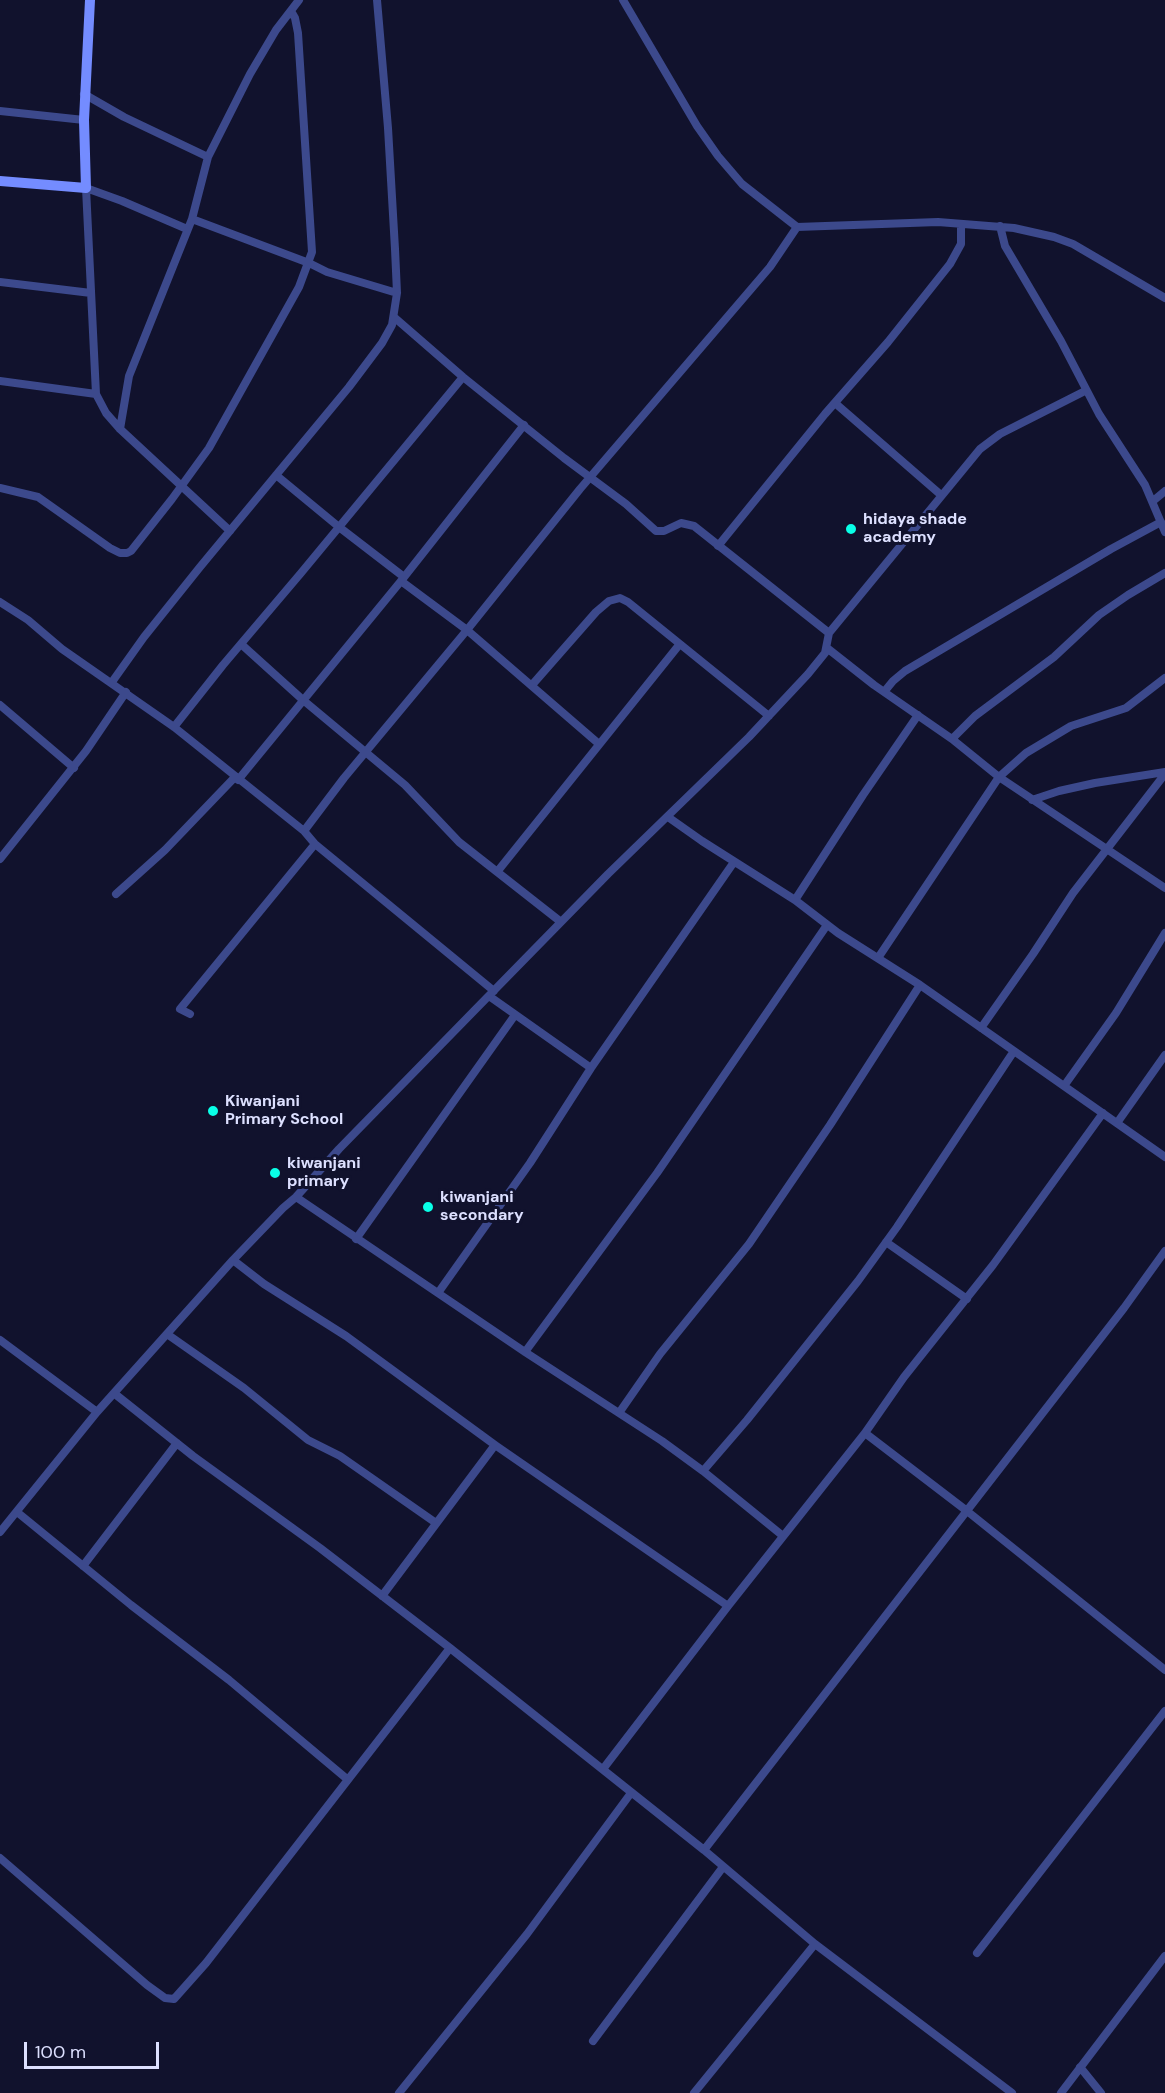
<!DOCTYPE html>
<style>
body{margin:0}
#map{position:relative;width:1165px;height:2093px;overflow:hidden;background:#11122d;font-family:"DM Sans",sans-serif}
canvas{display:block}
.scale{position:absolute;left:24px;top:2042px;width:135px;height:27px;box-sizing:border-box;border:3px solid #dde0ff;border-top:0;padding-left:8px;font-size:18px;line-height:21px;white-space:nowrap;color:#dde0ff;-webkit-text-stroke:4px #11122d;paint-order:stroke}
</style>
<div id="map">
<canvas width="1165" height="2093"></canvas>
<div class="scale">100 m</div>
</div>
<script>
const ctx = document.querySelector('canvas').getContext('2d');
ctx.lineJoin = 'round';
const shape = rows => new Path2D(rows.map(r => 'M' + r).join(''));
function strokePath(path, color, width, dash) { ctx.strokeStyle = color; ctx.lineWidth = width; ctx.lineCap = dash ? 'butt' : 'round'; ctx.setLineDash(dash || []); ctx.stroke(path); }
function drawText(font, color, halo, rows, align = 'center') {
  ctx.font = font + ' "DM Sans",sans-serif'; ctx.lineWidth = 6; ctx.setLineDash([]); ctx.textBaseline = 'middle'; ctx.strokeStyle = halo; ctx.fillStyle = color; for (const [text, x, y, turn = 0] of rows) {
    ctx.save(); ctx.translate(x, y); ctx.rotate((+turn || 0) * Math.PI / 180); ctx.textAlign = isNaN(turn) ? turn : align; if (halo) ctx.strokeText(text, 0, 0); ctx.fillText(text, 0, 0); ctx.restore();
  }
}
strokePath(shape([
 [623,0,697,126,718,156,742,184,797,227,938,222,1014,228,1054,237,1073,244,1165,298],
 [84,94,124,117,208,157],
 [0,111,84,120],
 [192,219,309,263,327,272,397,293],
 [1000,226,1005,246,1061,341,1099,414,1145,485,1165,532],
 [187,229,122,201,86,188,96,394,106,413,120,429,230,531],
 [0,282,91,293],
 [395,318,463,377,564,458,626,504,656,531,664,531,681,523,694,526,829,633],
 [0,381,96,394],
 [835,403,941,495],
 [120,429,129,376,192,219,208,157,250,74,276,30,299,0],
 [276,475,339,527,404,577],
 [0,488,38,497,110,548,120,553,127,553,131,551,172,499,209,448,299,287,312,252,298,33,295,18,291,11],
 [1153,501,1165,491],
 [718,546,825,414,888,342,950,264,961,244,961,224],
 [401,581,467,630,599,744],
 [0,602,28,620,62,649,174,727,304,831,315,844,494,991],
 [241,644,303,700,405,785,459,842,561,922],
 [827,648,874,685,952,739,999,777,1165,888],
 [112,682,144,637,200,567,349,387,382,343,392,325,397,293,395,249,388,128,377,0],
 [532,685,596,612,609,601,620,598,628,602,769,716],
 [884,692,893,681,905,671,1111,549,1161,522],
 [0,705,74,768],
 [174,727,223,665,301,573,463,377],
 [952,739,975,716,1054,657,1099,615,1128,595,1165,573],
 [238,780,401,581,524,425],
 [1032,800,1059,791,1095,783,1165,772],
 [668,817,702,841,795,900,838,933,920,985,1165,1157],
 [304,831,344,778,467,630,580,489,770,267,797,227],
 [0,859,86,751,126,692],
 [497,872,679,645],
 [116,894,165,850,235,777],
 [795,900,863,795,918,715],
 [878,958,999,777,1026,753,1071,726,1126,708,1165,678],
 [489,996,591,1068],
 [190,1014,180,1009,315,844],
 [981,1028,1033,954,1073,893,1165,774],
 [1064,1086,1116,1013,1165,933],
 [1117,1123,1165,1055],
 [296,1197,525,1352,662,1441,703,1471,783,1536],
 [356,1239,515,1015],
 [886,1242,967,1299],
 [233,1260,264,1284,346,1336,495,1445,728,1606],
 [438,1293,530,1163,591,1068,734,862],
 [167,1334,244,1388,308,1440,340,1456,436,1523],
 [0,1340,97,1412],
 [525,1352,657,1173,827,925],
 [115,1394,193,1456,320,1548,450,1648,704,1850,815,1944,1012,2093],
 [619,1413,660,1354,749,1244,830,1125,920,985],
 [865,1433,967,1511,1165,1670],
 [703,1471,747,1420,858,1281,897,1227,1014,1051],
 [17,1512,131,1605,229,1680,347,1779],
 [0,1532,97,1412,233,1260,283,1208,296,1197,339,1149,469,1016,608,874,749,737,808,674,825,653,829,633,980,449,1000,434,1085,391],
 [83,1566,177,1443],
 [382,1596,495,1445],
 [603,1769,728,1606,865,1433,904,1377,993,1265,1103,1113],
 [704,1850,1124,1308,1165,1251],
 [0,1858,147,1985,165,1998,174,1999,206,1963,450,1648],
 [977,1953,1165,1711],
 [593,2041,723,1867],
 [1080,2067,1101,2093],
 [399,2093,527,1934,631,1793],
 [694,2093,815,1944],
 [1061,2093,1165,1956]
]), '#3c498c', 8);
strokePath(shape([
 [0,181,86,188,84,120,90,0]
]), '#748cff', 10);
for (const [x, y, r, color] of [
 [851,529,6,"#09ffe7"],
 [213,1111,6,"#09ffe7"],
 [275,1173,6,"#09ffe7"],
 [428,1207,6,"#09ffe7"]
]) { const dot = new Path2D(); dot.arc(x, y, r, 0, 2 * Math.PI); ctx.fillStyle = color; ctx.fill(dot); strokePath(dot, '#11122d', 2); }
drawText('bold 16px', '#dde0ff', '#11122d', [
 ["hidaya shade",863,520],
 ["academy",863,538],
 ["Kiwanjani",225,1102],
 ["Primary School",225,1120],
 ["kiwanjani",287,1164],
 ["primary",287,1182],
 ["kiwanjani",440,1198],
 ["secondary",440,1216]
], 'left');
</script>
